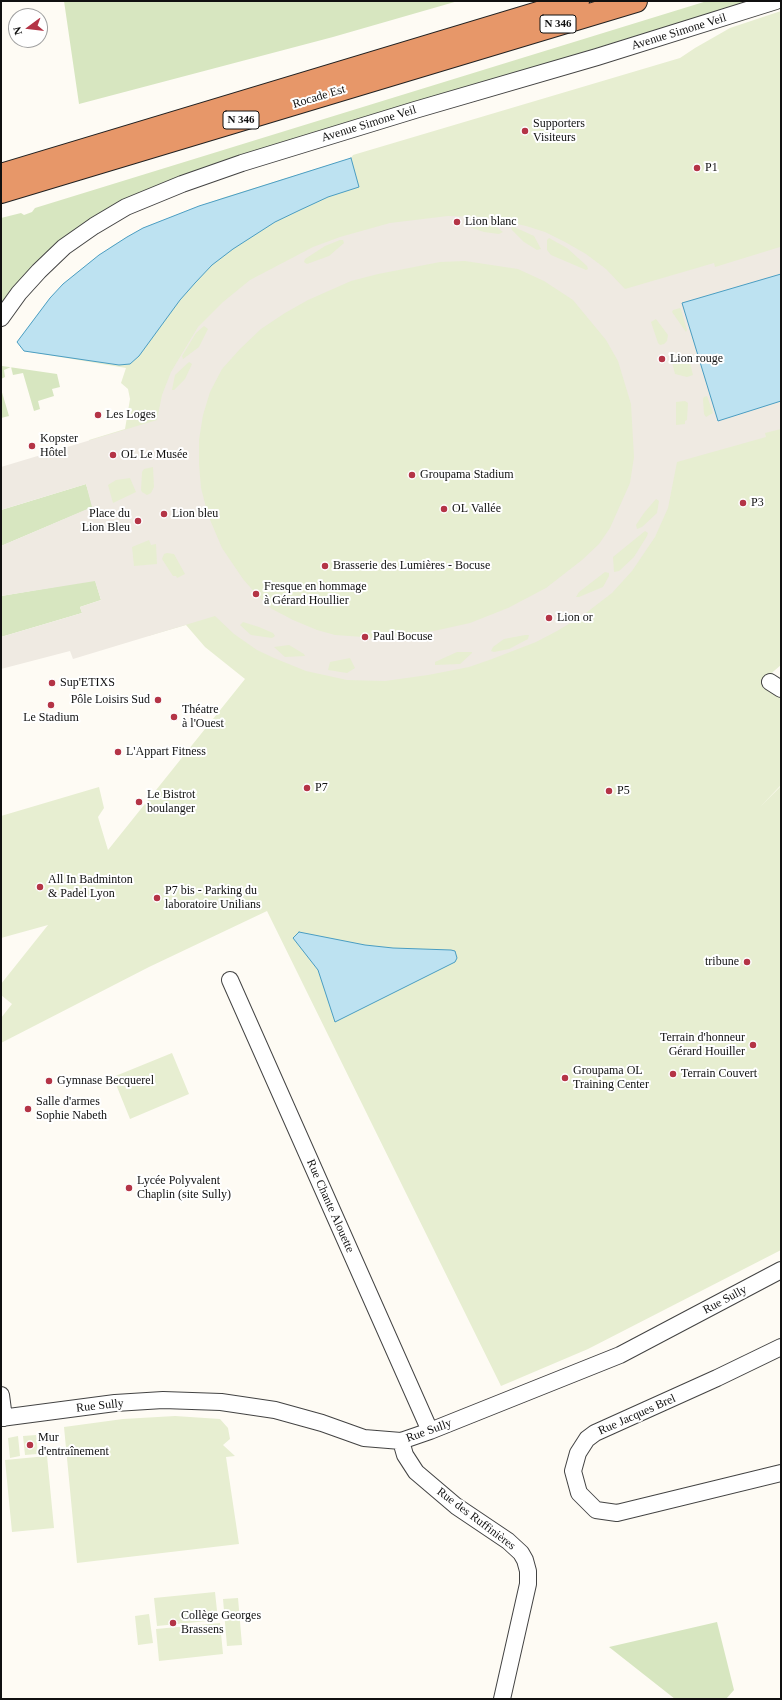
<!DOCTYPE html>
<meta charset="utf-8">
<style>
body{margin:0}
#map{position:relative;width:782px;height:1700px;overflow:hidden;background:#fefbf4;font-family:"Times New Roman",serif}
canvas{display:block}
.frame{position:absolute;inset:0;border:2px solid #101010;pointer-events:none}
.north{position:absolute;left:8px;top:8px;width:40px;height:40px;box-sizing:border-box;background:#fff;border:1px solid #9f9f9f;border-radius:50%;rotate:255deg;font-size:11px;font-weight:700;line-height:16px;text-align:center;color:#101010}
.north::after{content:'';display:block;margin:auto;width:14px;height:18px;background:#b43446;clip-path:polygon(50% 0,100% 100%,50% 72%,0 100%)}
</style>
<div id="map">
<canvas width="782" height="1700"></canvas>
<div class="frame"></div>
<div class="north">N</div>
</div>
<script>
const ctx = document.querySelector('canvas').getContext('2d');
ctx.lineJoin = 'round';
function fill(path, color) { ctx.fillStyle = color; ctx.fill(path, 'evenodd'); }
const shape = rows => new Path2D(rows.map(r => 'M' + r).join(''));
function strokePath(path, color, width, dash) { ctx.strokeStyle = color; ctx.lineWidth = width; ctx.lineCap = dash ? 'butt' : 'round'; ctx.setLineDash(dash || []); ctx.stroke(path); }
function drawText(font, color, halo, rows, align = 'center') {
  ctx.font = font + ' "Times New Roman",serif'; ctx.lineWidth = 4; ctx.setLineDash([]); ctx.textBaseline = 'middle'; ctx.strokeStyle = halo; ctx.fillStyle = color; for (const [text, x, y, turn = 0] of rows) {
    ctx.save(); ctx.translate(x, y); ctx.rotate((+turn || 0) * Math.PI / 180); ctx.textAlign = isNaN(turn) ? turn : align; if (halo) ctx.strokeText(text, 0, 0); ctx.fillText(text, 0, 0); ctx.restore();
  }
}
fill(shape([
 [64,1,458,1,333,37,79,104],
 [707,1,749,1,220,164,123,202,1,307,1,218,21,213,24,215,32,212,35,208],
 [2,366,57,374,60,387,52,389,54,396,38,401,40,409,34,411,23,373,13,375,11,367,4,370,5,377,1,379],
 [1,389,9,416,1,418],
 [86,484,93,507,1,546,1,510],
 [95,580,101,600,80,607,82,613,1,637,1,596],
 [717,1622,734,1690,726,1699,675,1699,609,1647]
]), '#d7e6c0');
fill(shape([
 [781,11,781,665,761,682,781,696,781,785,760,807,781,786,781,1250,588,1349,501,1386,267,911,149,967,1,1043,1,1018,12,1004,1,995,1,984,48,925,1,938,1,816,99,787,104,808,98,817,108,850,245,679,205,647,186,625,148,636,89,440,125,429,130,399,128,389,121,383,126,368,24,351,17,342,50,298,75,274,112,246,143,228,222,198,351,158,353,155,680,58,695,48,730,28],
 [172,1053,189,1094,130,1119,113,1077],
 [175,1416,220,1419,228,1428,230,1439,223,1445,235,1456,226,1457,239,1544,77,1563,64,1427,123,1419],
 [36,1435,38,1454,25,1455,23,1436],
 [18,1436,20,1456,10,1458,8,1438],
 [47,1456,54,1528,12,1532,5,1460],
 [215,1592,218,1620,157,1626,154,1598],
 [238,1598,242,1645,227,1646,223,1599],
 [149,1614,153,1643,138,1645,135,1616],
 [220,1623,223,1654,159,1661,156,1629]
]), '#e7eed1');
fill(shape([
 [448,216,486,217,526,226,545,232,565,242,586,254,606,269,625,289,714,263,715,267,780,247,781,274,682,303,718,420,781,401,781,429,765,433,766,437,677,462,668,508,655,537,632,571,612,593,582,616,557,631,536,642,492,659,469,667,428,675,385,681,347,680,306,671,274,658,257,650,234,634,215,616,73,659,70,651,1,669,1,637,82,613,80,607,101,600,95,581,1,596,1,546,92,507,86,484,1,510,1,467,157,420,162,395,171,372,198,327,223,302,250,280,313,247,340,237,390,223],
 [490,222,503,232,499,234,484,232,463,225,464,223],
 [512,226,534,236,541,249,537,250,524,242,511,229],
 [549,238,567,248,587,266,588,269,586,270,551,255,547,250,547,240],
 [340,240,343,240,344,243,329,256,307,264,304,262,305,259,325,246],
 [465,261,518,269,544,281,573,300,606,340,618,361,631,404,634,457,630,483,610,528,599,544,582,560,546,588,508,608,470,623,434,631,377,638,335,635,317,630,293,620,272,609,256,594,243,579,222,548,208,515,201,488,199,464,199,440,203,415,210,392,222,369,240,349,261,329,285,313,308,300,351,281,378,274,440,262],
 [680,308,681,309,687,330,686,332,672,312,673,310],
 [656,319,668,335,667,341,664,344,660,345,658,343,651,322],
 [204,326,208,329,199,347,183,359,182,356,196,333],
 [677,356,689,359,693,375,687,377,675,374,672,362],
 [189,362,192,364,185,379,174,390,172,390,175,375],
 [707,396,713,413,706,417,704,414,703,399,704,397],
 [685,401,688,403,687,420,685,421,685,424,676,425,676,402],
 [153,467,154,487,151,493,147,495,142,492,141,490,142,472,144,469],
 [130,478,136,492,113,503,108,485,116,480],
 [656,499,659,501,657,513,642,527,637,529,636,525,644,513],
 [645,531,648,533,647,536,634,557,619,571,614,572,613,557],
 [149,540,151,545,156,544,157,564,134,566,132,547],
 [167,553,174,554,185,574,177,578,176,576,173,576,162,559,164,554],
 [605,572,609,573,609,576,603,587,579,597,576,597,579,592],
 [243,622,259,627,273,633,275,636,272,638,251,635,240,625],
 [525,635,529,635,528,639,509,649,494,652,491,651,493,647,504,639],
 [289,645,304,654,305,656,285,657,274,647],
 [457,652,472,652,472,653,460,664,435,665,435,662],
 [350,658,355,668,347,673,328,670,330,662]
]), '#efeae2');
const water = shape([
 [351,158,359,187,328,197,300,210,275,222,233,249,212,265,195,283,180,300,139,356,130,364,119,365,24,351,17,342,50,298,63,284,99,255,127,237,143,228,199,206,351,158],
 [781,274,781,401,718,421,682,303,781,274],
 [299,932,365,945,393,948,451,950,455,951,457,958,455,962,335,1022,318,970,293,938,299,932]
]);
fill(water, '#bde2f1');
strokePath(water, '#4a9dc2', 1);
const minor = shape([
 [1,318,19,293,39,271,64,247,94,226,126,207,182,184,242,163,415,110,597,57,776,1],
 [770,682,781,689],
 [230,980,430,1431],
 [781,1347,717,1378,595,1433,587,1439,578,1453,573,1471,579,1493,596,1510,617,1513,781,1473],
 [1,1395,4,1418],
 [1,1418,115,1403,163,1400,221,1402,275,1410,322,1423,364,1438,401,1441,430,1431,620,1355,781,1270],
 [401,1441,405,1455,416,1472,456,1506,508,1541,521,1553,525,1560,528,1571,528,1584,502,1699]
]);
const highway = shape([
 [1,175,578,1],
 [1,192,636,1]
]);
strokePath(minor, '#434343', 18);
strokePath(highway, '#212121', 24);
strokePath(minor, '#fff', 16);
strokePath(highway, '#e79769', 22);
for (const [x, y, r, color] of [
 [525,131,4,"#b43446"],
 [697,168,4,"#b43446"],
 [457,222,4,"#b43446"],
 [662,359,4,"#b43446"],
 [98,415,4,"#b43446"],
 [32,446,4,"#b43446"],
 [113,455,4,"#b43446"],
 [412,475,4,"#b43446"],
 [743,503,4,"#b43446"],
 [444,509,4,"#b43446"],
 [164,514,4,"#b43446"],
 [138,521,4,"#b43446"],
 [325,566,4,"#b43446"],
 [256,594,4,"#b43446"],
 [549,618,4,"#b43446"],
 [365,637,4,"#b43446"],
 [52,683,4,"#b43446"],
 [158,700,4,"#b43446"],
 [51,705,4,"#b43446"],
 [174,717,4,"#b43446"],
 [118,752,4,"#b43446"],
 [307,788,4,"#b43446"],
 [609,791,4,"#b43446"],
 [139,802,4,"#b43446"],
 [40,887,4,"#b43446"],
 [157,898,4,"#b43446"],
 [747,962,4,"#b43446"],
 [753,1045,4,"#b43446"],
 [673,1074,4,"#b43446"],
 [565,1078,4,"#b43446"],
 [49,1081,4,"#b43446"],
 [28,1109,4,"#b43446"],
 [129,1188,4,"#b43446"],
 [30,1445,4,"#b43446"],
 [173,1623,4,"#b43446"]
]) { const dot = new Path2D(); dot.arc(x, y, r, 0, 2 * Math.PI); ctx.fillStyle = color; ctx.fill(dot); strokePath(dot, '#fff', 1.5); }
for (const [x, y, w] of [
 [558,24,36],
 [241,120,36]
]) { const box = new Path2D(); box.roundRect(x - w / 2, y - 9, w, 18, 3); ctx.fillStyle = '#fff'; ctx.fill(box); strokePath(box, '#101010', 1); }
drawText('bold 11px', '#101010', null, [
 ["N 346",558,24],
 ["N 346",241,120]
]);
drawText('12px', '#101010', '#fff', [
 ["Avenue Simone Veil",679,32,-17],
 ["Rocade Est",319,97,-17],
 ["Avenue Simone Veil",369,124,-17],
 ["Rue Chante Alouette",330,1206,66],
 ["Rue Sully",725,1300,-28],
 ["Rue Sully",100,1406,-6],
 ["Rue Jacques Brel",637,1415,-24],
 ["Rue Sully",429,1431,-20],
 ["Rue des Ruffinières",476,1519,37]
]);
drawText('12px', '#101010', '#fff', [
 ["Supporters",533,124],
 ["Visiteurs",533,138],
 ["P1",705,168],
 ["Lion blanc",465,222],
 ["Lion rouge",670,359],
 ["Les Loges",106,415],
 ["Kopster",40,439],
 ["Hôtel",40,453],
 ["OL Le Musée",121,455],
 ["Groupama Stadium",420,475],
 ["P3",751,503],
 ["OL Vallée",452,509],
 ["Place du",130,514,"right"],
 ["Lion Bleu",130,528,"right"],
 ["Lion bleu",172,514],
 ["Brasserie des Lumières - Bocuse",333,566],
 ["Fresque en hommage",264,587],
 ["à Gérard Houllier",264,601],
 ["Lion or",557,618],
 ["Paul Bocuse",373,637],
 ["Sup'ETIXS",60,683],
 ["Pôle Loisirs Sud",150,700,"right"],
 ["Théatre",182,710],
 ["à l'Ouest",182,724],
 ["Le Stadium",51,718,"center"],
 ["L'Appart Fitness",126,752],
 ["P7",315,788],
 ["P5",617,791],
 ["Le Bistrot",147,795],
 ["boulanger",147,809],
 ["All In Badminton",48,880],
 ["& Padel Lyon",48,894],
 ["P7 bis - Parking du",165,891],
 ["laboratoire Unilians",165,905],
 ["tribune",739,962,"right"],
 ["Terrain d'honneur",745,1038,"right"],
 ["Gérard Houiller",745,1052,"right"],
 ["Groupama OL",573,1071],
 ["Training Center",573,1085],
 ["Terrain Couvert",681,1074],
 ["Gymnase Becquerel",57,1081],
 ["Salle d'armes",36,1102],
 ["Sophie Nabeth",36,1116],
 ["Lycée Polyvalent",137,1181],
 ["Chaplin (site Sully)",137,1195],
 ["Mur",38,1438],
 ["d'entraînement",38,1452],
 ["Collège Georges",181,1616],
 ["Brassens",181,1630]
], 'left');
</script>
